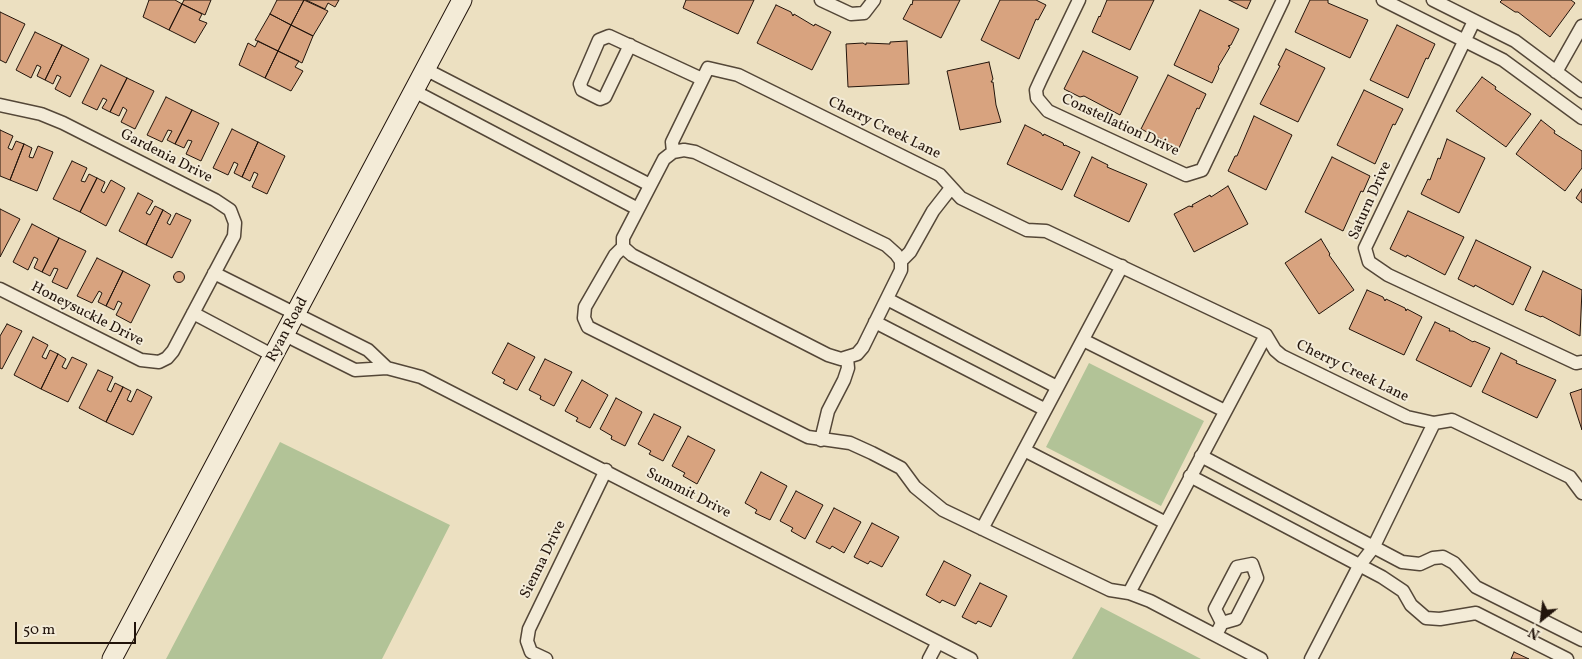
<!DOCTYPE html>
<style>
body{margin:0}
#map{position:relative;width:1582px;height:659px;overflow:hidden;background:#ece0c1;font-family:Vollkorn,serif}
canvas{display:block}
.north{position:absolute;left:1517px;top:594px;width:50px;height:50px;-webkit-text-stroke:4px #f3ebd7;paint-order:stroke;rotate:209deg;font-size:14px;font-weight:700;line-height:20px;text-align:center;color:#22140b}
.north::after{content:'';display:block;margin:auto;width:18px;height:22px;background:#22140b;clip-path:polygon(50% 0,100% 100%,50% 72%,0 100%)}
.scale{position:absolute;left:15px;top:622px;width:121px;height:22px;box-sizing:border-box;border:2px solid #22140b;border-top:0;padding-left:6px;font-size:15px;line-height:18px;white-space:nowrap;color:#22140b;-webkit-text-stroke:4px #f3ebd7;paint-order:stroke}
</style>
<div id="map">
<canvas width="1582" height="659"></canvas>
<div class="north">N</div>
<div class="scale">50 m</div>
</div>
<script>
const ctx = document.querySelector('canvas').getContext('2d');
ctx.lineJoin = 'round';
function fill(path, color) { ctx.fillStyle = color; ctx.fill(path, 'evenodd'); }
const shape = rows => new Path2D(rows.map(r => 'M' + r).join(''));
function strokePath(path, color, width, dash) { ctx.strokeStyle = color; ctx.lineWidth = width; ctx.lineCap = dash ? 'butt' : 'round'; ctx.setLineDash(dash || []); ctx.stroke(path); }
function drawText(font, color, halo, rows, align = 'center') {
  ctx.font = font + ' Vollkorn,serif'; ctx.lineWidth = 4; ctx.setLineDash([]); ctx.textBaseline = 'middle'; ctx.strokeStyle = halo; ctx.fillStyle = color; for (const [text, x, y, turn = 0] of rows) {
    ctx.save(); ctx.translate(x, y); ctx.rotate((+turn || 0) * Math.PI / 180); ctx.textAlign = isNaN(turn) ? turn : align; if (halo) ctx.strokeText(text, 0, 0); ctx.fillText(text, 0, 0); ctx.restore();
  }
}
fill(shape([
 [1089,363,1204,421,1161,506,1046,447],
 [280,442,450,525,382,659,166,659],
 [1101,607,1201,659,1072,659]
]), '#b2c397');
const building = shape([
 [149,0,175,0,182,4,169,30,143,17,149,0],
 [184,0,211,0,205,15,182,4,184,0],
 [277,0,304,0,291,25,270,14,277,0],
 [304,0,328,11,313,36,291,25,304,0],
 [306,0,339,0,335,7,328,3,325,9,306,0],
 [686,0,754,0,738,34,683,8,686,0],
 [913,0,960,0,941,38,903,19,911,4,912,5,913,0],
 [1000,0,1036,0,1046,5,1038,20,1036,19,1019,59,981,40,1000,0],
 [1107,0,1154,0,1130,50,1092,32,1099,16,1100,17,1107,0],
 [1229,0,1251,0,1247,9,1229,0],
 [1310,0,1328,0,1328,3,1368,20,1350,58,1295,32,1310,0],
 [1502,0,1571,0,1575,3,1550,37,1518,12,1515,12,1500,2,1502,0],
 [182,4,202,14,199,20,207,23,195,43,169,30,182,4],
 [776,5,791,12,793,16,794,14,814,26,815,24,831,32,812,70,757,43,776,5],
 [1200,10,1239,29,1231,45,1228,46,1230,47,1218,67,1219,68,1212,83,1174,65,1200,10],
 [0,12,25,24,6,63,0,60,0,12],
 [270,14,291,25,278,51,255,40,270,14],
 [291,25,313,36,302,63,278,51,291,25],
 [1397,25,1435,44,1428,59,1426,58,1408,98,1370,80,1397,25],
 [35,32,62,45,45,80,37,76,41,67,37,65,31,78,16,70,35,32],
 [258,41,278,51,265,78,239,65,248,43,255,47,258,41],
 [907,41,909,84,848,87,846,44,863,43,866,45,866,43,890,44,890,42,907,41],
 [62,45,89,59,70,97,55,89,61,77,57,75,53,84,45,80,62,45],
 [1286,49,1325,68,1298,122,1260,104,1280,66,1278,65,1286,49],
 [278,51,299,61,295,67,303,71,291,91,265,78,278,51],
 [1083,51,1138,77,1120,115,1084,96,1080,97,1064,89,1083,51],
 [989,62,993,79,991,82,993,82,996,105,1001,122,960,130,947,71,989,62],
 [101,65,127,78,110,112,102,108,107,100,103,98,97,110,82,103,101,65],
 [1168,75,1206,94,1199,109,1197,108,1179,148,1141,129,1168,75],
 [1482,77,1496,87,1495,89,1531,114,1506,147,1456,111,1482,77],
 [127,78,154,91,135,129,121,122,127,110,123,107,119,116,110,112,127,78],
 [1364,90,1403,109,1395,125,1393,124,1375,164,1337,145,1364,90],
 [166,97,192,110,175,144,167,140,172,131,168,130,162,142,147,135,166,97],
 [192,110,219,123,201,161,186,154,192,141,188,140,184,148,175,144,192,110],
 [1254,116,1292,135,1266,190,1228,171,1235,156,1237,156,1254,116],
 [1541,120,1555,131,1554,133,1582,151,1582,168,1565,191,1516,154,1541,120],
 [1025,125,1041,133,1043,136,1044,134,1063,143,1064,146,1065,145,1080,152,1062,190,1007,164,1025,125],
 [232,129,258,142,242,177,234,173,238,164,234,162,228,175,213,168,232,129],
 [0,130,13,136,8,148,12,150,16,141,24,144,10,180,0,176,0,130],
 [1447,139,1485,158,1459,213,1421,194,1428,179,1430,180,1438,158,1440,159,1447,139],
 [258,142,285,156,267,194,252,187,258,174,254,172,250,181,242,177,258,142],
 [24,144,32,148,29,157,33,158,38,146,53,152,37,191,10,180,24,144],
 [1092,157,1108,165,1107,167,1147,184,1129,222,1074,196,1092,157],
 [1332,157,1370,176,1363,192,1361,191,1343,231,1305,212,1332,157],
 [72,161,87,168,81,181,85,182,89,174,97,178,80,212,53,199,72,161],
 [97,178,105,182,101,191,104,193,111,180,125,188,106,226,80,212,97,178],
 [1228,186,1248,224,1194,252,1174,214,1189,206,1193,207,1192,205,1210,195,1211,197,1228,186],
 [1582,189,1582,203,1576,198,1582,189],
 [138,193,153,201,146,213,150,215,155,206,163,210,146,245,119,231,138,193],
 [0,209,20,219,0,257,0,209],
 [163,210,171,215,167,223,170,225,176,213,191,220,172,258,146,245,163,210],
 [1408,211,1464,237,1445,275,1407,255,1406,257,1390,249,1408,211],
 [32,224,59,238,42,272,34,268,38,259,34,257,28,270,13,262,32,224],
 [59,238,86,251,67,289,52,282,58,269,54,268,50,276,42,272,59,238],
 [1321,239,1330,254,1329,255,1354,290,1319,314,1285,263,1321,239],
 [1476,240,1531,267,1513,305,1475,285,1474,287,1458,279,1476,240],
 [97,258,123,271,106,306,98,302,102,293,99,291,92,303,77,296,97,258],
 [123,271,150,285,131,323,116,315,122,303,118,301,114,310,106,306,123,271],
 [1543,271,1582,290,1580,336,1542,316,1541,317,1525,310,1543,271],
 '173.5 277a5.5 5.5 0 1 1 11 0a5.5 5.5 0 1 1-11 0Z',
 [1367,290,1383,297,1385,301,1386,299,1405,308,1406,311,1407,309,1422,317,1404,355,1349,329,1367,290],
 [1435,322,1450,329,1449,331,1453,331,1473,342,1474,341,1490,348,1471,387,1416,360,1435,322],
 [7,324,22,331,2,369,0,368,0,336,7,324],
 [33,337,48,345,42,357,46,359,50,350,58,354,41,389,14,375,33,337],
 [508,343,535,357,517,390,503,383,505,380,492,373,508,343],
 [1501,353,1517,361,1516,363,1556,380,1537,418,1482,392,1501,353],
 [58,354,66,359,62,367,66,369,72,357,87,364,68,402,41,389,58,354],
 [545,359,572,372,554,406,540,399,541,396,529,390,545,359],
 [98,370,113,377,107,390,111,392,115,383,123,387,106,422,79,408,98,370],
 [582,380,608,395,590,428,576,421,578,418,565,411,582,380],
 [123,387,131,391,127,400,131,402,137,389,152,397,133,435,106,422,123,387],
 [1582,389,1582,430,1570,393,1582,389],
 [616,398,642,412,625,446,611,439,612,436,600,429,616,398],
 [654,414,681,427,663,461,649,454,651,451,638,444,654,414],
 [688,436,715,450,697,484,683,476,685,473,672,466,688,436],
 [761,472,787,486,770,520,755,513,757,510,745,503,761,472],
 [796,491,823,505,805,539,791,531,793,528,780,521,796,491],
 [834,508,861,522,844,553,832,546,830,549,816,542,834,508],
 [872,523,899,537,882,567,870,561,868,564,854,557,872,523],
 [944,561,971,575,955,606,942,600,940,603,926,595,944,561],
 [980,583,1007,596,991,627,978,621,976,624,962,617,980,583],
 [1514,652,1529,659,1511,659,1514,652]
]);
fill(building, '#d8a37f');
strokePath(building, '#22140b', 1);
const minor = shape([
 [821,0,851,14,864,13,874,0],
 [1079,0,1041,79,1036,90,1037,98,1048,111,1186,175,1202,170,1283,0],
 [1383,0,1503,60,1582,118],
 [1433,0,1515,41,1582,91],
 [1474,21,1365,248,1369,262,1388,275,1576,363,1582,362],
 [630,45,605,97,600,99,582,90,580,84,599,40,609,36,702,79],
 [425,69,650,185],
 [1556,72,1582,26],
 [414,91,638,209],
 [0,105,41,114,63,123,215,200,230,210,235,223,234,236,173,351,167,358,159,362,141,360,0,289],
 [684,150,695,152,886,245,896,254,901,261,901,270,863,347,857,354,841,359,828,355,632,255,623,247,623,238,664,159,673,152,684,150],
 [673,152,672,142,708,68,738,75,940,175,961,198,1027,230,1046,231,1266,335,1275,350,1282,356,1407,417,1434,423,1452,420,1570,477,1582,493],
 [623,247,615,255,585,307,584,318,588,327,808,437,850,443,872,453,901,468,915,487,943,510,1110,590,1129,593,1150,601,1261,659],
 [901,261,910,252,933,211,951,188],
 [214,273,368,350,387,368],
 [887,299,1057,387],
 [193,313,274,356],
 [875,322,1044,409],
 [285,335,355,370,387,368,421,377,971,659],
 [1083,340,1225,411],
 [821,440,828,411,844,380,848,368,847,358],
 [1024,450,1166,523],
 [1201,456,1402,562,1420,564,1433,558,1443,557,1454,563,1476,587,1582,640],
 [1190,476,1382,577,1403,591,1411,605,1426,618,1440,619,1476,613,1567,659],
 [982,529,1122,266],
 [1129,593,1266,335],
 [1216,635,1222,623,1236,619,1257,578,1252,564,1237,567,1215,609,1222,623],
 [546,659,531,652,527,641,529,629,606,470],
 [929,659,938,642],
 [1311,659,1359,566,1373,548,1434,423]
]);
const secondary = shape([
 [112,659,462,0]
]);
strokePath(minor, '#544738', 15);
strokePath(secondary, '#22140b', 21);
strokePath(minor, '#f3ebd7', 12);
strokePath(secondary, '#f3ebd7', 19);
drawText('15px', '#22140b', '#f3ebd7', [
 ["Constellation Drive",1120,126,25],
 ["Cherry Creek Lane",884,129,26],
 ["Gardenia Drive",166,157,27],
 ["Saturn Drive",1371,201,-66],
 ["Honeysuckle Drive",87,315,27],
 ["Ryan Road",288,330,-62],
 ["Cherry Creek Lane",1352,372,26],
 ["Summit Drive",688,494,27],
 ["Sienna Drive",544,560,-64]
]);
</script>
